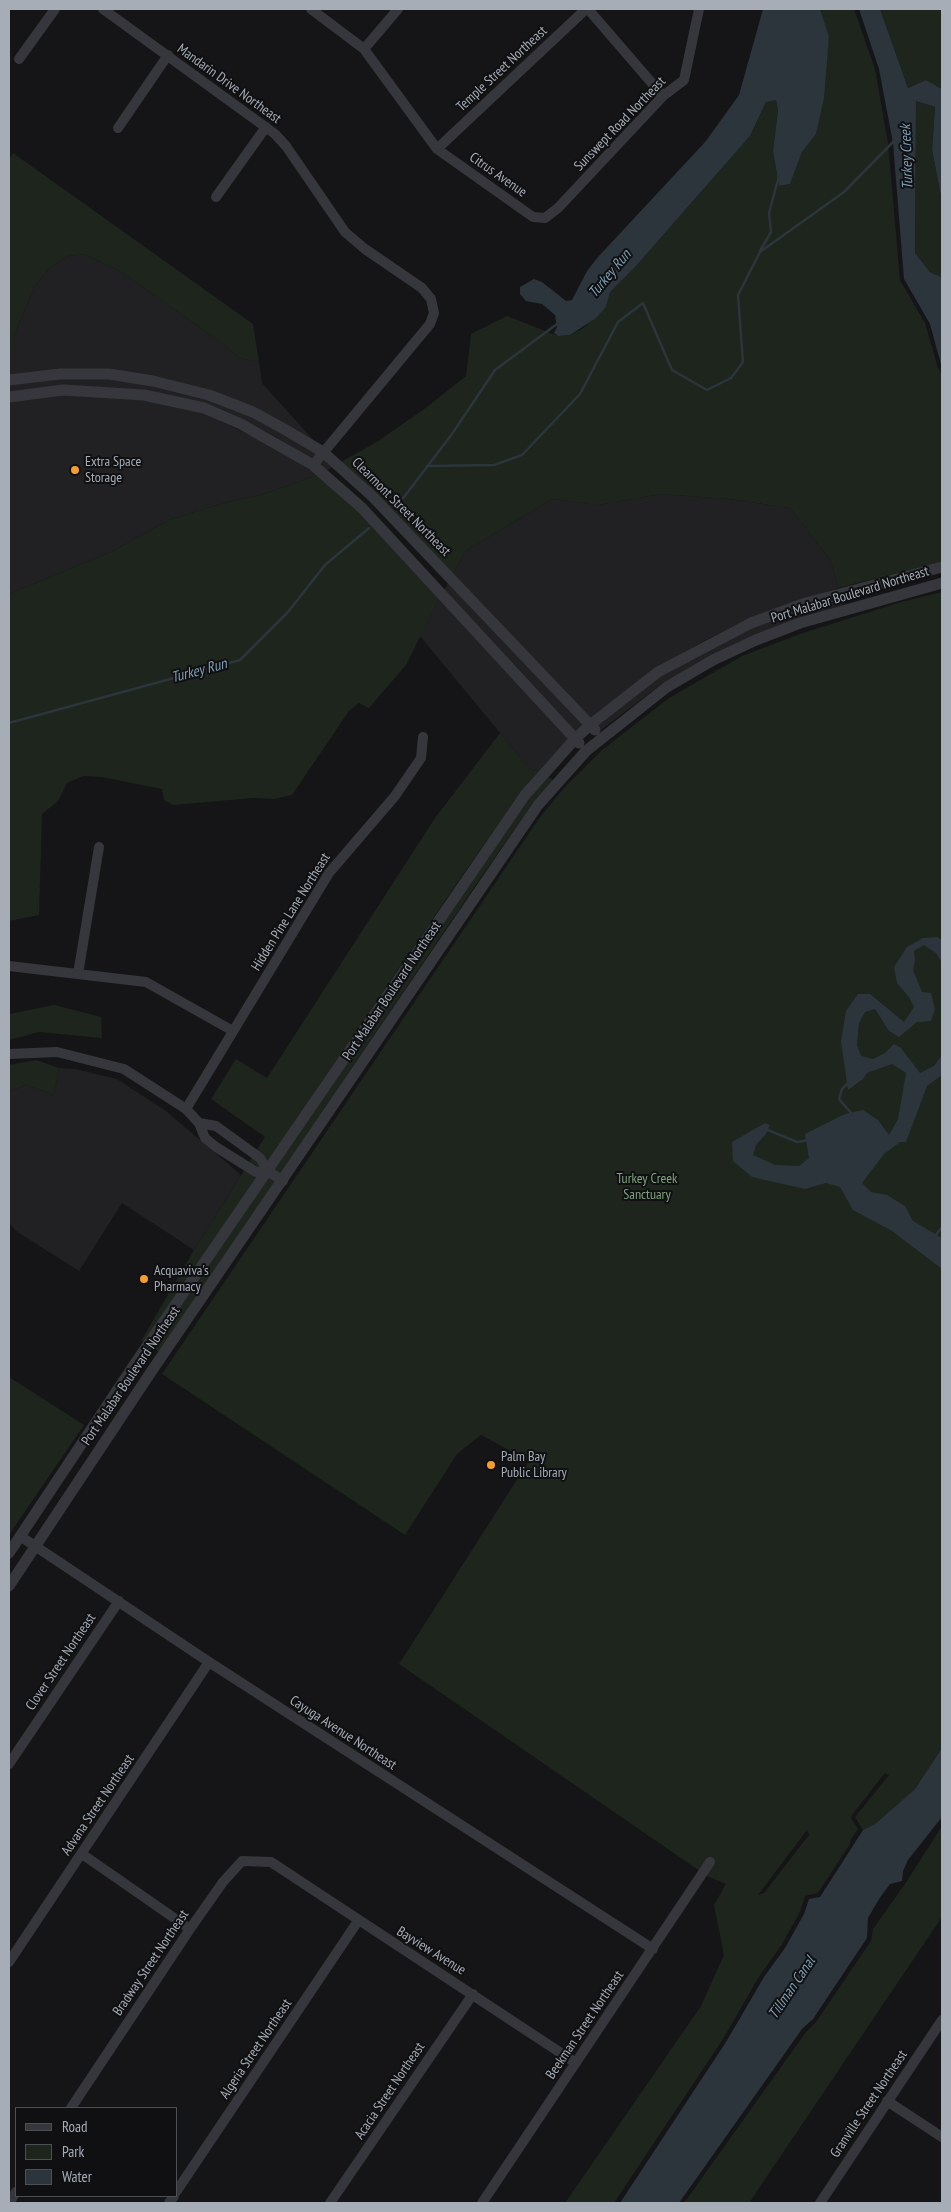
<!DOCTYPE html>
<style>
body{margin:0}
#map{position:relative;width:951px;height:2212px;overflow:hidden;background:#151517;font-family:"PT Sans Narrow",sans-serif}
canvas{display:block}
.frame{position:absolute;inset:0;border:10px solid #a6adb7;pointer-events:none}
.legend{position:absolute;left:15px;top:2107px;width:162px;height:90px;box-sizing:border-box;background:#101012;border:1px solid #4c4f54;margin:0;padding:6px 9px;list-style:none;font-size:15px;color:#a6adb7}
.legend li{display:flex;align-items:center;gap:10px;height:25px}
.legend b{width:25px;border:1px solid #4c4f54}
</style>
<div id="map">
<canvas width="951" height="2212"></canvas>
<div class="frame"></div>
<ul class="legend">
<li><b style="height:6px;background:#36373c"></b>Road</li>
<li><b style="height:14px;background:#1d251d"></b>Park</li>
<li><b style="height:14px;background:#2b353b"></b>Water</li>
</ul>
</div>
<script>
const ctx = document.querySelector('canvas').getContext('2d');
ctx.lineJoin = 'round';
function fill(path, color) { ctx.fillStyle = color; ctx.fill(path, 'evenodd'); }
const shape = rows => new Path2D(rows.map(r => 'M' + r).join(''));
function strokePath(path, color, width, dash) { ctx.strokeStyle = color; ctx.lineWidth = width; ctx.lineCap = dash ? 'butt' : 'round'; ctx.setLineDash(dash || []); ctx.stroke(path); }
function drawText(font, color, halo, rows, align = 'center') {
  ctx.font = font + ' "PT Sans Narrow",sans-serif'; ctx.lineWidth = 4; ctx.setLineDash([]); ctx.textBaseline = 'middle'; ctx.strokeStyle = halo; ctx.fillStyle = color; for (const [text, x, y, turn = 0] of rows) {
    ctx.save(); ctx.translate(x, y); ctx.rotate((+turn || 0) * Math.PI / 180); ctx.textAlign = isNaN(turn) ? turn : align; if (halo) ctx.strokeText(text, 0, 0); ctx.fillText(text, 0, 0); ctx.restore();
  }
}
fill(shape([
 [84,254,120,271,218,340,240,358,259,362,262,383,316,443,153,376,9,375,9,358,15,346,13,344,17,328,35,286,50,267,69,256],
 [61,379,109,379,153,385,207,399,251,416,282,433,320,456,333,467,327,470,276,437,243,420,145,390,62,385,9,392,9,385],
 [64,394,144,400,203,413,271,445,318,475,264,494,217,505,169,520,109,553,9,594,9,402],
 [661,494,729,499,790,508,831,561,838,588,749,619,706,640,655,669,590,718,453,574,465,551,552,499,598,505],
 [448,583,583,724,575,732,444,591],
 [841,598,843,605,798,618,663,683,601,730,597,726,661,676,753,627],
 [439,599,569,739,538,772,529,768,420,636],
 [59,1068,75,1069,117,1079,166,1111,241,1175,194,1250,122,1203,79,1271,16,1231,9,1223,9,1091,26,1085,54,1095]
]), '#212124');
fill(shape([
 [820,9,854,9,875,69,888,143,900,280,925,323,938,368,942,374,942,562,838,588,831,561,790,508,729,499,661,494,598,505,552,499,465,551,453,574,341,462,375,443,423,410,466,376,471,334,507,316,558,336,570,335,582,329,606,307,610,292,636,266,750,136,766,102,776,99,778,110,773,151,779,186,790,184,802,152,816,134,829,36],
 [880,9,942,9,942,89,926,80,908,88],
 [916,101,935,107,932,150,942,201,941,277,930,272,915,253],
 [13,153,253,324,259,362,240,358,218,340,120,271,84,254,69,256,50,267,35,286,17,328,13,344,16,346,9,358,9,160],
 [318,475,358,511,439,599,406,665,369,708,359,703,349,711,292,795,274,799,253,798,173,805,164,800,162,789,102,777,83,776,67,783,58,801,42,814,39,915,9,921,9,594,109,553,169,520,217,505,264,494],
 [942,592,942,1748,915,1789,875,1824,863,1830,855,1817,889,1775,885,1773,852,1815,851,1818,858,1829,851,1839,850,1844,818,1893,805,1896,800,1912,781,1946,760,1975,723,2039,614,2203,565,2203,701,2006,724,1955,714,1905,726,1884,707,1876,399,1664,529,1461,481,1435,457,1454,405,1535,162,1374,540,817,564,788,602,750,669,698,742,656,800,634,901,602],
 [807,1830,809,1835,764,1893,758,1895],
 [500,733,529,768,538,772,521,792,462,876,144,1342,141,1341,194,1250,265,1137,211,1099,236,1059,267,1078,435,818],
 [548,777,553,780,534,801,475,886,159,1352,152,1348,470,882,529,798],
 [54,1005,101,1017,102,1038,39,1032,9,1040,9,1014],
 [36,1060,59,1068,54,1095,26,1085,9,1091,9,1065],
 [9,1377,84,1425,9,1535],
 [942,1826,942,1917,749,2203,684,2203,806,2032,816,2022,871,1941,873,1929,905,1884]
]), '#1d251d');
fill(shape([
 [763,9,820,9,829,36,824,98,816,134,802,152,790,184,779,186,773,151,778,110,776,100,766,102,750,136,636,266,610,292,606,307,596,318,570,335,558,336,554,333,557,327,555,315,542,304,526,301,520,294,520,287,534,279,542,282,566,301,572,300,587,271,598,257,706,141,739,95],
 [859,9,880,9,908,88,926,80,942,89,942,201,932,150,935,107,916,101,915,253,930,272,941,277,942,239,942,368,930,324,904,279,893,143,879,69],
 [938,937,942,941,942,963,936,953,924,945,914,951,915,960,913,970,922,992,931,993,935,1009,931,1021,917,1022,899,1037,889,1031,875,1009,865,1012,859,1023,857,1045,861,1056,873,1059,885,1053,894,1044,901,1048,920,1073,934,1066,942,1055,942,1075,927,1086,906,1142,900,1142,884,1154,862,1183,871,1192,887,1195,905,1206,913,1221,942,1238,942,1269,892,1231,853,1210,840,1187,826,1183,805,1189,752,1177,733,1161,732,1142,765,1123,770,1125,765,1135,756,1145,753,1155,775,1165,799,1166,809,1158,805,1134,845,1114,863,1110,878,1120,889,1135,898,1119,906,1073,892,1064,867,1073,863,1079,848,1090,841,1041,846,1011,858,994,870,994,904,1022,914,1007,909,997,897,983,894,967,907,947,923,938],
 [942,1748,942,1817,908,1860,903,1871,902,1881,890,1884,879,1899,868,1918,867,1938,813,2019,802,2029,679,2203,620,2203,726,2042,764,1977,785,1948,804,1914,809,1899,820,1897,863,1830,875,1824,915,1789]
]), '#2b353b');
strokePath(shape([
 [760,251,771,232,769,213,779,176],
 [427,466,494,465,522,455,580,394,618,322,643,303,672,370,707,390,731,378,743,362,738,295,760,252,844,192,894,141],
 [393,506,404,497,452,434,495,370,557,324],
 [9,723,240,660,288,612,325,565,369,528],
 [848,1083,842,1089,839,1099,852,1114],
 [764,1131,768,1130,797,1142,809,1140],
 [935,1236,942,1227]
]), '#2b353b', 2.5);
strokePath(shape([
 [103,9,275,134,286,146,345,232,365,249,422,288,431,299,434,313,430,324,313,465],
 [311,9,364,49,437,149,533,217,545,218,558,208,663,96,684,80,699,9],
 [588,9,663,96],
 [364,49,398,9],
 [19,59,55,9],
 [118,128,168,55],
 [437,149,586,9],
 [216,197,266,127],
 [9,966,146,982,233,1031],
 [78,974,99,847],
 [9,1054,57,1052,124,1069,186,1109,199,1123,216,1126,260,1158,268,1171,283,1181],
 [186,1109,329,873,395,796,421,758,423,737],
 [199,1123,205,1138,216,1147,256,1172,268,1171],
 [20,1536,209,1662,653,1949],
 [9,1764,119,1601],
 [82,1854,190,1929],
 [9,1962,209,1662],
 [887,2101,942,2137],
 [71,2108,190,1929,223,1882,242,1861,271,1862,576,2063],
 [176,2192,358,1921],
 [9,2203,16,2192],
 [169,2203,174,2196],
 [330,2203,473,1994],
 [482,2203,710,1862],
 [820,2203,942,2020]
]), '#36373c', 10);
strokePath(shape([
 [9,380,60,374,109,374,153,381,209,395,253,412,284,429,323,452,373,497,595,730],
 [9,397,63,390,144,395,204,408,241,424,313,465,362,508,579,743],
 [9,1553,136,1362,525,795,575,739,590,725,658,672,751,623,806,603,942,567],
 [9,1586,151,1372,538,805,586,751,667,687,713,660,756,640,800,623,942,583]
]), '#36373c', 11);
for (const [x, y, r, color] of [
 [75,470,5,"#f59e2e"],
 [144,1279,5,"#f59e2e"],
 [491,1465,5,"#f59e2e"]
]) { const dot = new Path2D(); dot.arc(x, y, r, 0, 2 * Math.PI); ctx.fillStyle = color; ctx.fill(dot); strokePath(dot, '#101012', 2); }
drawText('14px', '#a6adb7', '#101012', [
 ["Temple Street Northeast",502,69,-43],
 ["Mandarin Drive Northeast",229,84,36],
 ["Sunswept Road Northeast",620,124,-46],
 ["Citrus Avenue",498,175,35],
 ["Clearmont Street Northeast",401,507,45],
 ["Port Malabar Boulevard Northeast",850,595,-17],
 ["Hidden Pine Lane Northeast",291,912,-58],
 ["Port Malabar Boulevard Northeast",392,991,-56],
 ["Port Malabar Boulevard Northeast",131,1376,-56],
 ["Clover Street Northeast",61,1662,-56],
 ["Cayuga Avenue Northeast",343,1733,33],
 ["Advana Street Northeast",98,1805,-56],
 ["Bayview Avenue",431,1951,32],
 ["Bradway Street Northeast",151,1963,-56],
 ["Beekman Street Northeast",585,2025,-56],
 ["Algeria Street Northeast",256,2049,-56],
 ["Acacia Street Northeast",390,2091,-56],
 ["Granville Street Northeast",869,2104,-56]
]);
drawText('14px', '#a6adb7', '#101012', [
 ["Extra Space",85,462],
 ["Storage",85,478],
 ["Acquaviva's",154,1271],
 ["Pharmacy",154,1287],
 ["Palm Bay",501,1457],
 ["Public Library",501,1473]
], 'left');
drawText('14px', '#7ea37d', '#101012', [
 ["Turkey Creek",647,1179],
 ["Sanctuary",647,1195]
]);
drawText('italic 15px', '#7c9fb3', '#101012', [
 ["Turkey Creek",907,157,-92],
 ["Turkey Run",610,274,-50],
 ["Turkey Run",199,671,-15],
 ["Tillman Canal",792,1988,-56]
]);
</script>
